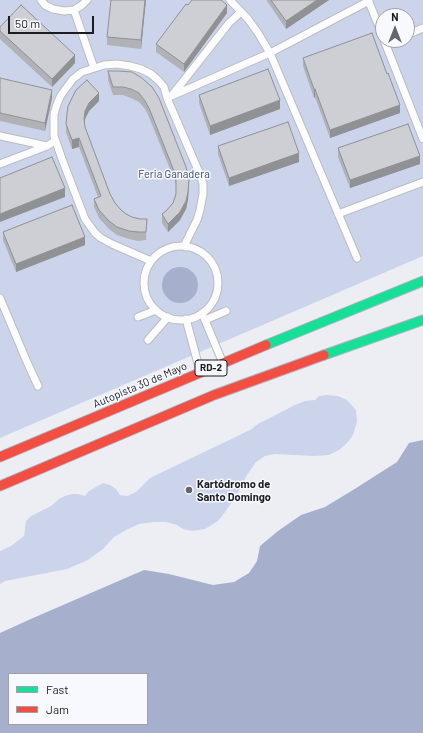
<!DOCTYPE html>
<meta charset="utf-8">
<style>
body{margin:0}
#map{position:relative;width:423px;height:733px;overflow:hidden;background:#eceef4;font-family:Barlow,sans-serif}
canvas{display:block}
.legend{position:absolute;left:8px;top:673px;width:140px;height:52px;box-sizing:border-box;background:#f8f9fe;border:1px solid #a0a1a6;margin:0;padding:5px 7px;list-style:none;font-size:12px;color:#1b1d21}
.legend li{display:flex;align-items:center;gap:8px;height:20px}
.legend b{width:20px;border:1px solid #a0a1a6}
.north{position:absolute;left:375px;top:8px;width:40px;height:40px;box-sizing:border-box;background:#f8f9fe;border:1px solid #a0a1a6;border-radius:50%;rotate:0deg;font-size:11px;font-weight:700;line-height:16px;text-align:center;color:#1b1d21}
.north::after{content:'';display:block;margin:auto;width:14px;height:18px;background:#64666b;clip-path:polygon(50% 0,100% 100%,50% 72%,0 100%)}
.scale{position:absolute;left:8px;top:16px;width:86px;height:18px;box-sizing:border-box;border:2px solid #1b1d21;border-top:0;padding-left:5px;font-size:12px;line-height:14px;white-space:nowrap;color:#1b1d21;-webkit-text-stroke:3px #f8f9fe;paint-order:stroke}
</style>
<div id="map">
<canvas width="423" height="733"></canvas>
<ul class="legend">
<li><b style="height:5px;background:#16e098"></b>Fast</li>
<li><b style="height:5px;background:#f24e42"></b>Jam</li>
</ul>
<div class="north">N</div>
<div class="scale">50 m</div>
</div>
<script>
const ctx = document.querySelector('canvas').getContext('2d');
ctx.lineJoin = 'round';
function fill(path, color) { ctx.fillStyle = color; ctx.fill(path, 'evenodd'); }
const shape = rows => new Path2D(rows.map(r => 'M' + r).join(''));
function strokePath(path, color, width, dash) { ctx.strokeStyle = color; ctx.lineWidth = width; ctx.lineCap = dash ? 'butt' : 'round'; ctx.setLineDash(dash || []); ctx.stroke(path); }
function drawText(font, color, halo, rows, align = 'center') {
  ctx.font = font + ' Barlow,sans-serif'; ctx.lineWidth = 3; ctx.setLineDash([]); ctx.textBaseline = 'middle'; ctx.strokeStyle = halo; ctx.fillStyle = color; for (const [text, x, y, turn = 0] of rows) {
    ctx.save(); ctx.translate(x, y); ctx.rotate((+turn || 0) * Math.PI / 180); ctx.textAlign = isNaN(turn) ? turn : align; if (halo) ctx.strokeText(text, 0, 0); ctx.fillText(text, 0, 0); ctx.restore();
  }
}
fill(shape([
 [0,0,423,0,423,256,0,438],
 [383,16,407,16,407,40,383,40],
 [327,395,338,396,347,400,356,410,357,422,353,435,347,443,339,450,329,455,315,456,274,454,265,456,256,462,247,475,237,495,225,512,218,521,205,529,192,531,183,529,177,525,166,522,154,522,139,524,126,530,114,537,103,549,88,560,67,569,5,581,0,584,0,551,11,546,24,536,26,521,31,516,51,506,59,499,65,496,72,494,78,494,85,496,89,491,103,483,110,485,116,489,120,495,127,496,136,492,150,478,250,430,258,424,295,405,305,401,315,400,319,396]
]), '#ccd4ec');
fill(shape([
 '162 285a18 18 0 1 1 36 0a18 18 0 1 1-36 0Z',
 [423,440,423,733,0,733,0,633,33,618,144,570,169,574,213,585,234,582,249,573,257,561,260,546,278,531,301,515,325,507,353,490,397,462,409,443],
 [9,674,147,674,147,724,9,724]
]), '#a6b0cc');
const lane = shape([
 [41,0,45,5,53,9,64,11,74,10,82,5,87,0],
 [230,0,248,19,258,33,270,53,357,258],
 [368,0,383,36],
 [74,10,94,68],
 [407,35,423,28],
 [384,40,423,139],
 [386,43,394,40],
 [172,95,181,84,229,23,241,12],
 [167,98,270,53,369,1],
 [0,136,47,146],
 [0,164,47,146,55,141],
 [338,214,423,182],
 '144 283a37 37 0 1 1 74 0a37 37 0 1 1-74 0Z',
 [151,261,112,244,101,238,95,233,85,219,62,159,54,136,54,114,57,104,61,95,73,79,82,72,104,65,117,64,130,66,141,69,151,74,159,81,164,87,167,98,201,177,203,184,203,194,200,210,197,220,186,242,186,247],
 [0,298,27,362,38,386],
 [202,313,222,361],
 [138,317,156,310],
 [186,319,200,371],
 [205,320,226,311],
 [148,340,168,317]
]);
const fast = shape([
 [266,345,423,281],
 [324,355,423,320]
]);
const jam = shape([
 [0,457,266,345],
 [0,486,214,395,324,355]
]);
strokePath(lane, '#babcc0', 9);
strokePath(fast, '#adb2be', 11);
strokePath(jam, '#adb2be', 11);
strokePath(lane, '#fcfcfd', 7);
strokePath(fast, '#16e098', 9);
strokePath(jam, '#f24e42', 9);
fill(shape([
 [146,0,141,49,107,45,107,37],
 [267,0,329,0,286,29,267,1],
 [188,5,227,13,184,72,156,52,156,44],
 [0,27,75,63,52,87,0,39],
 [303,58,400,113,330,138,315,97,314,98,303,66],
 [108,71,132,72,189,188,188,200,186,209,180,220,168,232,162,223,162,214,166,211,173,203,176,194,176,184,149,117,145,109,139,102,131,98,123,95,113,95,108,80],
 [0,78,52,98,45,131,0,121],
 [199,95,280,109,210,135,199,103],
 [99,101,89,111,85,119,85,127,110,194,115,203,121,210,126,214,132,217,140,219,147,219,146,240,138,241,129,239,117,235,109,229,99,218,94,207,94,199,98,197,79,147,72,149,66,132,67,114],
 [218,146,299,162,229,186,218,154],
 [338,148,420,164,350,188,338,157],
 [3,232,85,245,16,272,3,240]
]), '#b0b2b6');
fill(shape([
 [145,0,146,0,141,49,141,40],
 [317,0,329,0,286,29,286,21],
 [227,5,227,13,184,72,184,64],
 [75,55,75,63,52,87,52,79],
 [314,89,315,89,315,97,314,98],
 [52,90,52,98,45,131,45,123],
 [99,93,99,101,89,111,85,119,84,127,84,119,85,111,89,103],
 [280,100,280,109,210,135,210,126],
 [400,105,400,113,330,138,330,130],
 [79,138,79,147,72,149,72,140],
 [299,153,299,162,229,186,229,178],
 [420,156,420,164,350,188,350,180],
 [189,180,188,200,186,209,180,220,168,232,168,224],
 [65,188,65,197,0,222,0,214],
 [85,237,85,245,16,272,16,264]
]), '#909194');
const building = shape([
 [111,0,145,0,141,40,107,37,111,0],
 [192,0,221,0,227,5,184,64,156,44,186,4,188,5,192,0],
 [271,0,317,0,286,21,271,0],
 [21,5,75,55,52,79,0,31,0,27,21,5],
 [372,33,387,74,388,73,400,105,330,130,315,89,314,89,303,58,372,33],
 [268,69,280,100,210,126,199,95,268,69],
 [108,71,119,71,132,72,142,78,152,87,159,98,186,167,189,180,188,192,186,201,180,212,168,224,162,214,166,211,173,203,176,194,176,176,149,108,145,101,139,93,131,89,123,87,113,87,108,71],
 [0,78,52,90,45,123,0,113,0,78],
 [87,80,99,93,89,103,85,111,84,119,85,127,110,194,115,203,121,210,126,214,132,217,140,219,147,219,146,232,138,232,129,231,117,227,109,221,99,210,94,199,101,196,79,138,72,140,66,124,67,114,68,106,76,90,87,80],
 [288,122,299,153,229,178,218,146,288,122],
 [408,124,420,156,350,180,338,148,408,124],
 [52,157,65,188,0,214,0,178,52,157],
 [72,205,85,237,16,264,3,232,72,205]
]);
fill(building, '#cdcfd4');
strokePath(building, '#909194', 1);
for (const [x, y, r, color] of [
 [189,490,4,"#64666b"]
]) { const dot = new Path2D(); dot.arc(x, y, r, 0, 2 * Math.PI); ctx.fillStyle = color; ctx.fill(dot); strokePath(dot, '#f8f9fe', 1.5); }
for (const [x, y, w] of [
 [211,368,32]
]) { const box = new Path2D(); box.roundRect(x - w / 2, y - 8, w, 16, 3); ctx.fillStyle = '#f8f9fe'; ctx.fill(box); strokePath(box, '#1b1d21', 1); }
drawText('bold 10px', '#1b1d21', null, [
 ["RD-2",211,368]
]);
drawText('11px', '#364578', '#f8f9fe', [
 ["Feria Ganadera",174,174]
]);
drawText('11px', '#1b1d21', '#f8f9fe', [
 ["Autopista 30 de Mayo",140,385,-23]
]);
drawText('bold 11px', '#1b1d21', '#f8f9fe', [
 ["Kartódromo de",197,484],
 ["Santo Domingo",197,497]
], 'left');
</script>
